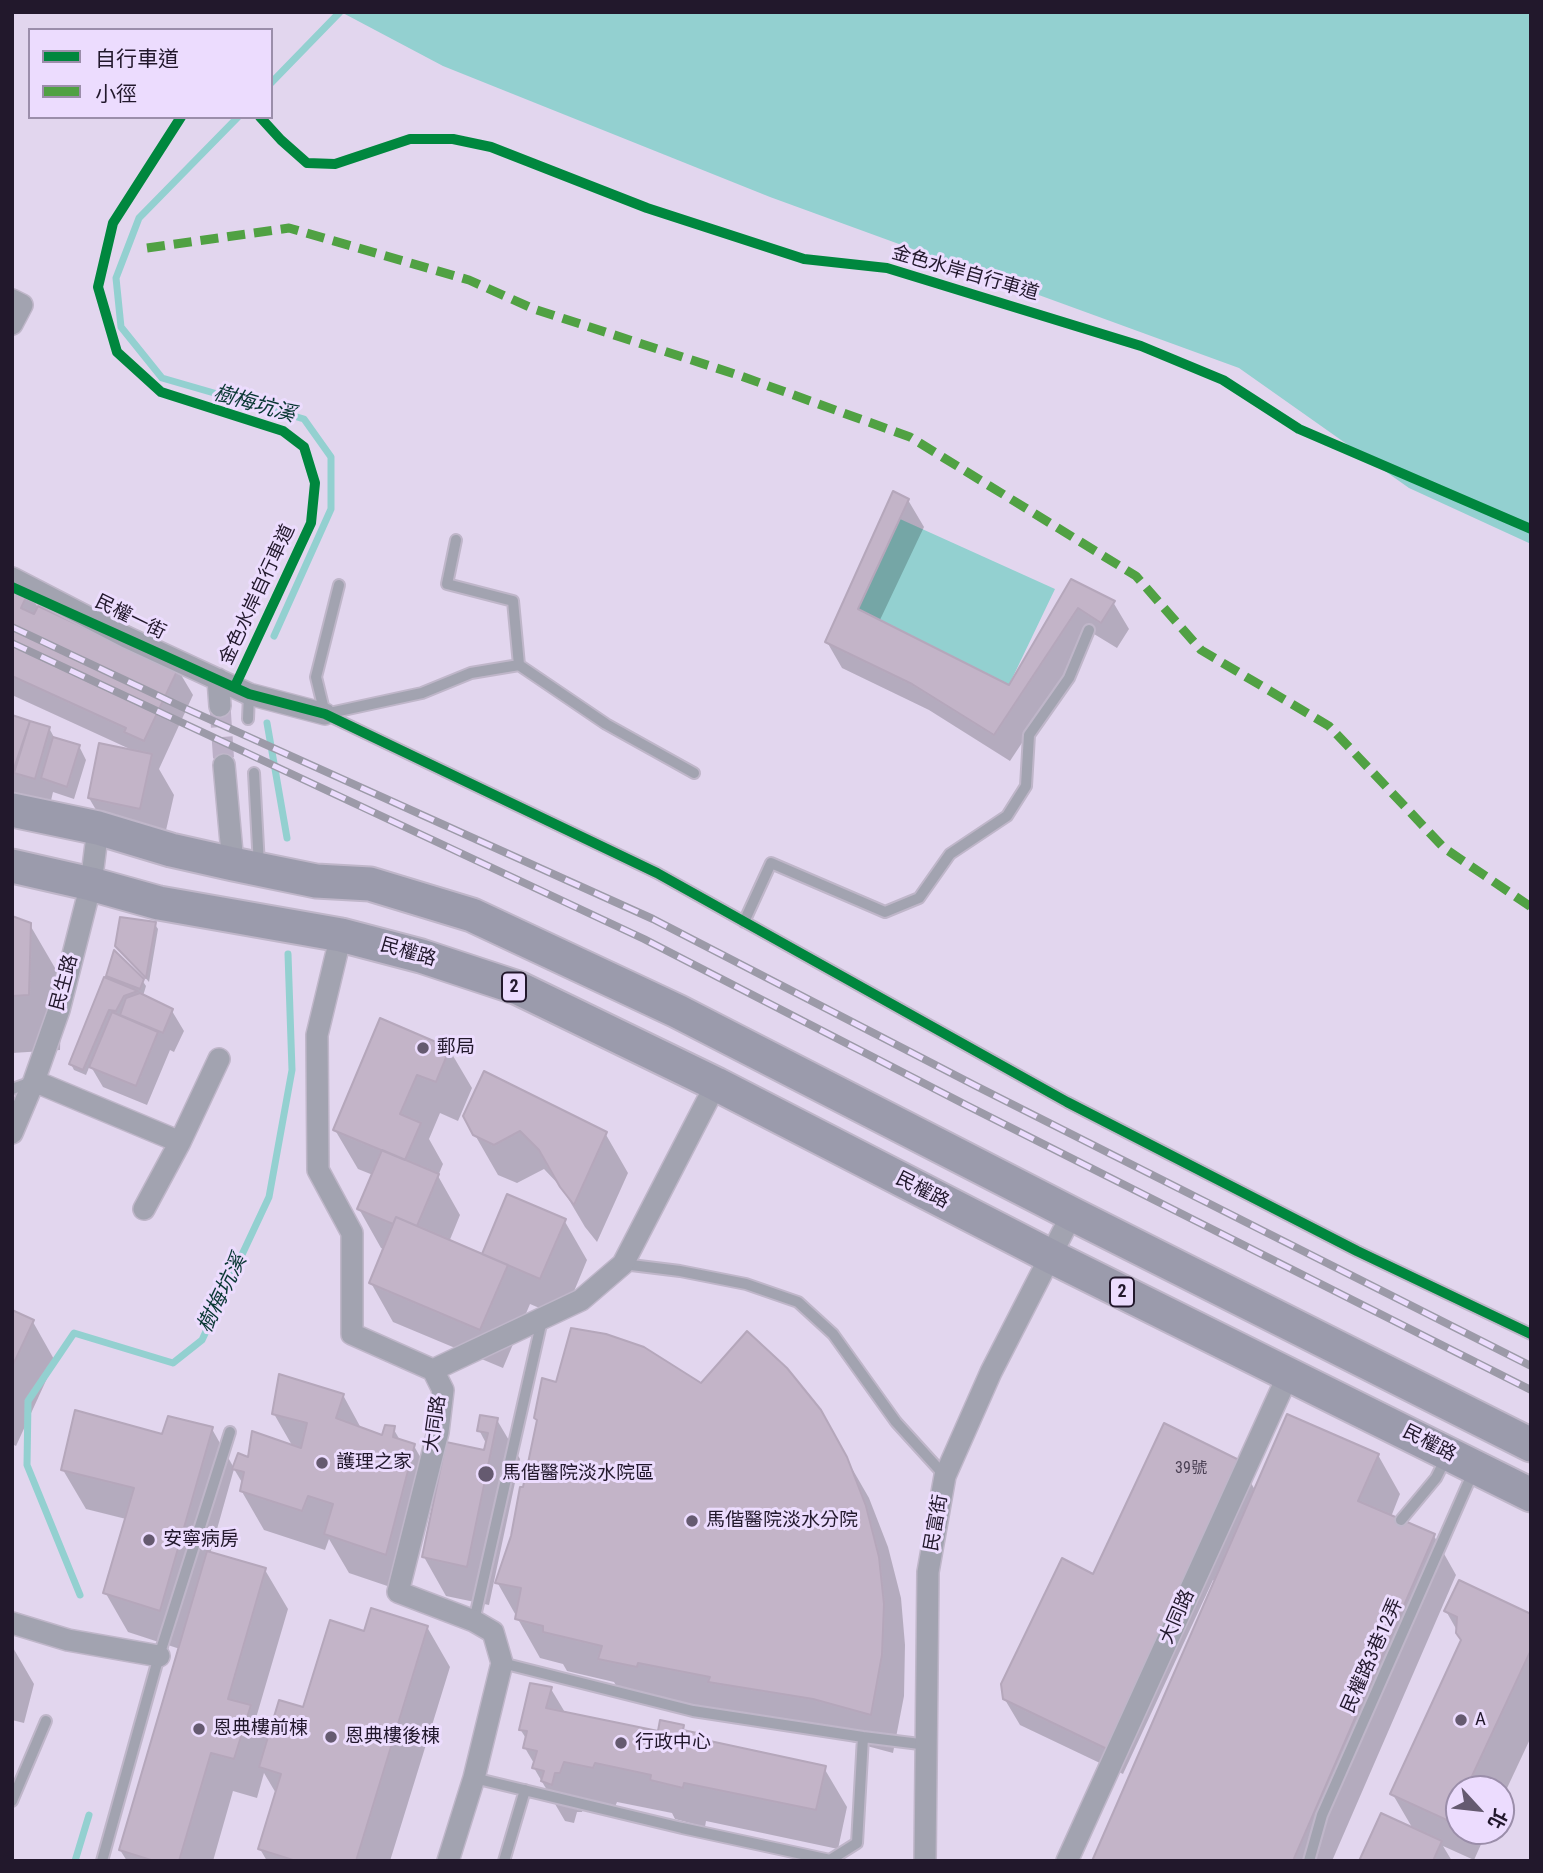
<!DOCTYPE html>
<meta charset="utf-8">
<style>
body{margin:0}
#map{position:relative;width:1543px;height:1873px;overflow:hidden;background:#e2d6ee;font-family:"Roboto Condensed","Noto Sans TC",sans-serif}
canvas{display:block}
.frame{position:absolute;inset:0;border:14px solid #22182c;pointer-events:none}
.legend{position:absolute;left:28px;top:28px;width:245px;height:91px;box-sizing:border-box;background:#ecdcfe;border:2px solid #9b8eaa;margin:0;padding:9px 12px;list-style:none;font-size:21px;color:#22182c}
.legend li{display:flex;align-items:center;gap:14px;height:35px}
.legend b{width:35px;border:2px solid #9b8eaa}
.north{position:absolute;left:1445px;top:1775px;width:70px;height:70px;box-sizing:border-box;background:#ecdcfe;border:2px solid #9b8eaa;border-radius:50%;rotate:117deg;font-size:19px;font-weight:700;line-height:28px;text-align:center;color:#22182c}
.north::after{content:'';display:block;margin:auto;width:24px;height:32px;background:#655a70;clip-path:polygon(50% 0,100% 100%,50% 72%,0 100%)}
</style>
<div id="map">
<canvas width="1543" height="1873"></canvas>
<div class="frame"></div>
<ul class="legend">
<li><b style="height:9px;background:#00873e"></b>自行車道</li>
<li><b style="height:9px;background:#50a143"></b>小徑</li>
</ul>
<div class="north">北</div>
</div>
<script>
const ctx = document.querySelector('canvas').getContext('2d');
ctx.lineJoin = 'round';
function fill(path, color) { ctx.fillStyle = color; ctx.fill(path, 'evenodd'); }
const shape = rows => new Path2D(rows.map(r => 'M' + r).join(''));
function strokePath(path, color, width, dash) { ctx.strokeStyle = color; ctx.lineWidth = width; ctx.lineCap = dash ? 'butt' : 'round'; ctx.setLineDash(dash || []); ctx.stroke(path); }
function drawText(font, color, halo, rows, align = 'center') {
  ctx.font = font + ' "Roboto Condensed","Noto Sans TC",sans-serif'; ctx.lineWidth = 6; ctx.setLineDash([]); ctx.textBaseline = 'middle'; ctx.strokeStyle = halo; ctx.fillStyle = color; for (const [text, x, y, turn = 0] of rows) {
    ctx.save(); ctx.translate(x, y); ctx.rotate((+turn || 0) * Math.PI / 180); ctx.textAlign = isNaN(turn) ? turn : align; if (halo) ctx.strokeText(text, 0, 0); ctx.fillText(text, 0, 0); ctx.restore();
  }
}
fill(shape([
 [341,12,1531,12,1531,544,1409,488,1239,368,770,197,443,66],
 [900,519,1055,589,1009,685,858,609]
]), '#93d0d0');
fill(shape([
 [908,500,924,527,879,622,1010,688,1072,582,1113,602,1129,629,1117,648,1094,634,1010,761,929,710,842,668,827,642],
 [12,583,28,591,39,609,177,668,193,695,159,769,174,795,162,848,112,837,89,798,132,750,12,695],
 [12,717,49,728,55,739,79,746,86,760,74,799,53,792,50,805,32,800,30,796,22,828,12,824],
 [12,918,30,925,62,980,60,1050,12,1053],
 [154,923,158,929,149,982,117,946],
 [108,976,142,980,146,986,143,996,172,1011,184,1031,174,1052,170,1050,147,1105,103,1087,90,1065,86,1075,74,1070,71,1064,111,982],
 [449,1049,472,1088,458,1121,440,1113,429,1139,443,1164,438,1176,460,1215,449,1242,483,1256,564,1220,587,1260,563,1318,530,1304,503,1368,393,1322,371,1283,385,1250,381,1248,359,1209,373,1175,358,1169,335,1130],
 [485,1073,605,1133,628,1173,597,1242,585,1227,562,1188,544,1169,517,1183,498,1175,475,1135],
 [12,1312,33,1322,55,1361,16,1446,12,1444],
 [557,1384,702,1386,819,1411,869,1498,888,1547,901,1598,905,1645,904,1696,893,1753,837,1738,623,1698,614,1682,567,1671,563,1664,540,1658,497,1582,512,1537,525,1489,538,1423,535,1418],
 [343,1395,362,1430,383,1437,393,1428,401,1442,414,1446,438,1488,485,1452,487,1445,479,1430,497,1420,520,1459,489,1605,446,1596,424,1557,435,1501,433,1500,408,1593,349,1573,329,1539,325,1550,264,1530,241,1490,243,1484,234,1469,210,1554,265,1570,288,1609,256,1718,269,1740,304,1709,365,1633,427,1627,450,1667,390,1861,267,1861,260,1849,277,1795,264,1773,257,1798,233,1791,213,1861,127,1861,120,1850,180,1649,128,1632,105,1592,126,1519,86,1509,63,1470,163,1436,212,1429,234,1468,250,1460,293,1447,274,1414],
 [1378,1455,1400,1494,1391,1517,1434,1536,1456,1575,1332,1861,1094,1861,1216,1581,1213,1580,1123,1774,1020,1725,1004,1698,1094,1576,1239,1462,1255,1490],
 [1446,1611,1531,1615,1531,1737,1501,1801,1501,1789,1459,1789,1459,1831,1487,1831,1474,1860,1443,1846,1452,1861,1361,1861,1413,1829,1392,1793,1463,1641],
 [12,1646,34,1684,24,1723,12,1720],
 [551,1689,566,1714,659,1733,683,1726,686,1733,696,1735,699,1740,824,1768,847,1807,838,1849,706,1821,705,1827,675,1819,672,1813,617,1802,615,1807,586,1800,582,1812,577,1812,574,1823,565,1821,534,1768,535,1765,525,1748,527,1740,520,1729]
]), '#0003');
strokePath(shape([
 [271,83,340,12],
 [238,117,139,218,116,278,121,327,162,378,304,419,331,457,331,509,274,636],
 [267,723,287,838],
 [80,1595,27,1465,28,1401,74,1333,173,1363,202,1340,269,1197,292,1070,288,954],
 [75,1861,89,1815]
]), '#93d0d0', 7);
const building = shape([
 [893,491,909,499,858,609,1009,685,1071,579,1115,601,1101,623,1078,608,994,735,912,684,825,642,893,491],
 [12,581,30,589,21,608,34,614,38,606,158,662,179,667,144,741,124,732,126,728,12,676,12,581],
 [12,715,30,721,12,774,12,715],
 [30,721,50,727,35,779,14,773,30,721],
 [53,737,80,745,67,787,41,778,53,737],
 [99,743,152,754,140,809,88,798,99,743],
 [12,916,31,923,29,995,12,996,12,916],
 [120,917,156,922,146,978,115,946,120,917],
 [114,950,144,979,140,989,106,976,114,950],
 [104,977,138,991,124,996,116,1011,109,1010,83,1070,69,1064,104,977],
 [140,993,173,1009,163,1033,120,1015,126,998,140,993],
 [112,1012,158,1032,136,1086,89,1067,112,1012],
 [380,1018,450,1048,436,1082,417,1075,400,1114,421,1123,405,1160,333,1130,380,1018],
 [484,1071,607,1132,574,1205,560,1187,539,1150,520,1131,494,1145,473,1135,463,1116,484,1071],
 [382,1150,439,1174,417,1226,396,1217,393,1224,357,1209,382,1150],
 [507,1194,566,1219,540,1279,482,1254,507,1194],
 [396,1217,508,1265,480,1330,369,1283,396,1217],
 [12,1310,34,1320,12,1367,12,1310],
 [571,1328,606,1334,644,1347,701,1383,747,1331,787,1368,821,1410,847,1457,866,1506,879,1557,884,1604,882,1655,871,1715,813,1699,708,1682,710,1677,638,1663,637,1667,598,1659,602,1646,543,1632,543,1626,515,1619,521,1588,495,1583,511,1536,520,1487,523,1487,537,1420,534,1418,542,1378,556,1382,571,1328],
 [279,1374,344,1394,336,1418,382,1435,385,1425,395,1426,393,1437,415,1444,386,1555,324,1534,333,1504,308,1496,302,1511,240,1491,244,1472,232,1469,238,1453,248,1457,252,1431,301,1448,307,1423,272,1414,279,1374],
 [75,1410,162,1434,168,1416,213,1427,160,1611,103,1593,134,1488,61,1470,75,1410],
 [1287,1414,1379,1454,1358,1501,1435,1534,1293,1861,1092,1861,1287,1414],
 [480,1415,498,1418,467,1567,422,1557,446,1442,484,1450,488,1433,477,1431,480,1415],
 [1164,1423,1241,1461,1107,1749,1003,1699,1001,1684,1062,1558,1093,1574,1164,1423],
 [207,1551,266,1568,228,1699,251,1705,234,1759,211,1753,179,1861,154,1861,119,1850,207,1551],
 [1459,1580,1531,1614,1531,1650,1466,1789,1459,1789,1459,1805,1451,1822,1390,1794,1461,1640,1456,1633,1457,1617,1444,1611,1459,1580],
 [371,1608,428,1626,356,1861,296,1861,258,1849,281,1774,259,1767,279,1700,303,1707,330,1620,364,1631,371,1608],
 [530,1683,552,1687,546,1708,658,1731,660,1720,684,1725,683,1730,697,1733,696,1738,826,1766,816,1810,684,1783,683,1788,650,1780,651,1775,595,1763,593,1768,564,1762,560,1773,555,1773,552,1785,541,1781,544,1771,532,1768,537,1751,523,1748,527,1731,519,1730,530,1683],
 [1381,1813,1442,1841,1433,1861,1359,1861,1381,1813]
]);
fill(building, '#c3b4c8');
strokePath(building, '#b5a7bb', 2);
strokePath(shape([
 [220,706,224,765]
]), '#bcb0c7', 21, [21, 10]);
const lane = shape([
 [456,540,447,584,513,601,519,665],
 [325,714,657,873,1067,1102,1357,1251,1531,1334],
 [325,714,422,693,471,673,519,665,606,724,694,773],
 [325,714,316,677,339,585],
 [248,719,249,694],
 [254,773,259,866],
 [744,922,771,863,885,912,919,898,950,854,1007,816,1026,786,1029,735,1069,678,1089,630],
 [12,1089,32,1082],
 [623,1264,680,1271,746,1284,798,1302,833,1334,896,1422,945,1476],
 [1401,1520,1436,1478,1447,1456],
 [474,1621,542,1320],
 [502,1663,693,1711,863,1737,928,1745],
 [474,1778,682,1828,830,1860,857,1843,863,1737],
 [12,1801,46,1721],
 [102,1861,159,1656,230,1432],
 [504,1861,525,1790],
 [1309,1861,1322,1815,1474,1470]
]);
const street = shape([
 [12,300,22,305,12,324],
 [12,578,126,637,249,694,325,714],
 [218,679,220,706],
 [224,765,233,864],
 [341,935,317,1035,318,1170,352,1233,352,1334,433,1370,443,1390,438,1432,398,1592,474,1621,493,1632,502,1663,474,1778,448,1861],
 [34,1081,180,1142],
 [12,1133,34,1081,59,1010,91,884,98,828],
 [144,1209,180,1142,219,1059],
 [433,1370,581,1300,623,1264,716,1084],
 [12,1623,68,1640,159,1656],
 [925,1861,928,1572,945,1476,991,1372,1072,1214],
 [1067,1861,1289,1373]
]);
const primary = shape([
 [12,810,98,828,171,850,233,864,316,881,370,884,472,915,677,1011,1072,1214,1531,1445],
 [12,866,91,884,159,903,341,935,421,956,518,988,716,1084,1050,1256,1531,1495]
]);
strokePath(lane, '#bfb6c9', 14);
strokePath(street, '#bfb6c9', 24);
strokePath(primary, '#bfb6c9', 37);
strokePath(lane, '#a2a3b0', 10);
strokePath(street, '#a2a3b0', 21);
strokePath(primary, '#9b9bac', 33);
const rail = shape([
 [12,627,180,706,653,919,978,1087,1531,1366],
 [12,643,644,939,968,1106,1531,1390]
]);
strokePath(rail, '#9c9aa8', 8);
strokePath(rail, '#ecdcfe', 5, [16]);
strokePath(shape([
 [147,248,289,228,469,280,534,309,741,376,910,437,1136,576,1201,650,1329,726,1444,848,1531,907]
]), '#50a143', 9, [18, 9]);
strokePath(shape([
 [181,117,113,223,98,287,117,352,161,392,283,431,304,447,315,483,311,523,235,686],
 [260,117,281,140,307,163,335,164,410,139,453,139,491,147,647,208,804,259,887,268,1141,346,1223,380,1299,429,1531,529],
 [12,587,249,694,325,714,657,873,1067,1102,1357,1251,1531,1334]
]), '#00873e', 10);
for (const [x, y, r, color] of [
 [423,1048,7,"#655a70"],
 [322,1463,7,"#655a70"],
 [486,1474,9,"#655a70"],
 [692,1521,7,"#655a70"],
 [149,1540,7,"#655a70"],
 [1461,1720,7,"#655a70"],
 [199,1729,7,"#655a70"],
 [331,1737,7,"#655a70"],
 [621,1743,7,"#655a70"]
]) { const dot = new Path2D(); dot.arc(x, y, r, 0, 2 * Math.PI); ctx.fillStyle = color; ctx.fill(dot); strokePath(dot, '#ecdcfe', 2.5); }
drawText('16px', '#4a3f53', null, [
 ["39號",1191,1469]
]);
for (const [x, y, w] of [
 [514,987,24],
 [1122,1292,24]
]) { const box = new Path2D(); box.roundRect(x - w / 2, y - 14.5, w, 29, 5); ctx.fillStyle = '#ecdcfe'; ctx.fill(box); strokePath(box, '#22182c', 2); }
drawText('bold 18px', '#22182c', null, [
 ["2",514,987],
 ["2",1122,1292]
]);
drawText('19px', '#22182c', '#ecdcfe', [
 ["金色水岸自行車道",965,274,16],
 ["金色水岸自行車道",258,595,-65],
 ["民權一街",130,618,26],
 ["民權路",408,953,16],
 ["民生路",65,983,-75],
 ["民權路",922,1191,27],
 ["大同路",436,1424,-82],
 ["民權路",1429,1444,27],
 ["民富街",937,1523,-80],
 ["大同路",1178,1617,-66],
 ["民權路3巷12弄",1373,1656,-66]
]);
drawText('19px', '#22182c', '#ecdcfe', [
 ["郵局",437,1048],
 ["護理之家",336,1463],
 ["馬偕醫院淡水院區",502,1474],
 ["馬偕醫院淡水分院",706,1521],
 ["安寧病房",163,1540],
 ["A",1475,1720],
 ["恩典樓前棟",213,1729],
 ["恩典樓後棟",345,1737],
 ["行政中心",635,1743]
], 'left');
drawText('italic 21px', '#093733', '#ecdcfe', [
 ["樹梅坑溪",254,405,16],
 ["樹梅坑溪",223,1294,-64]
]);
</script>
